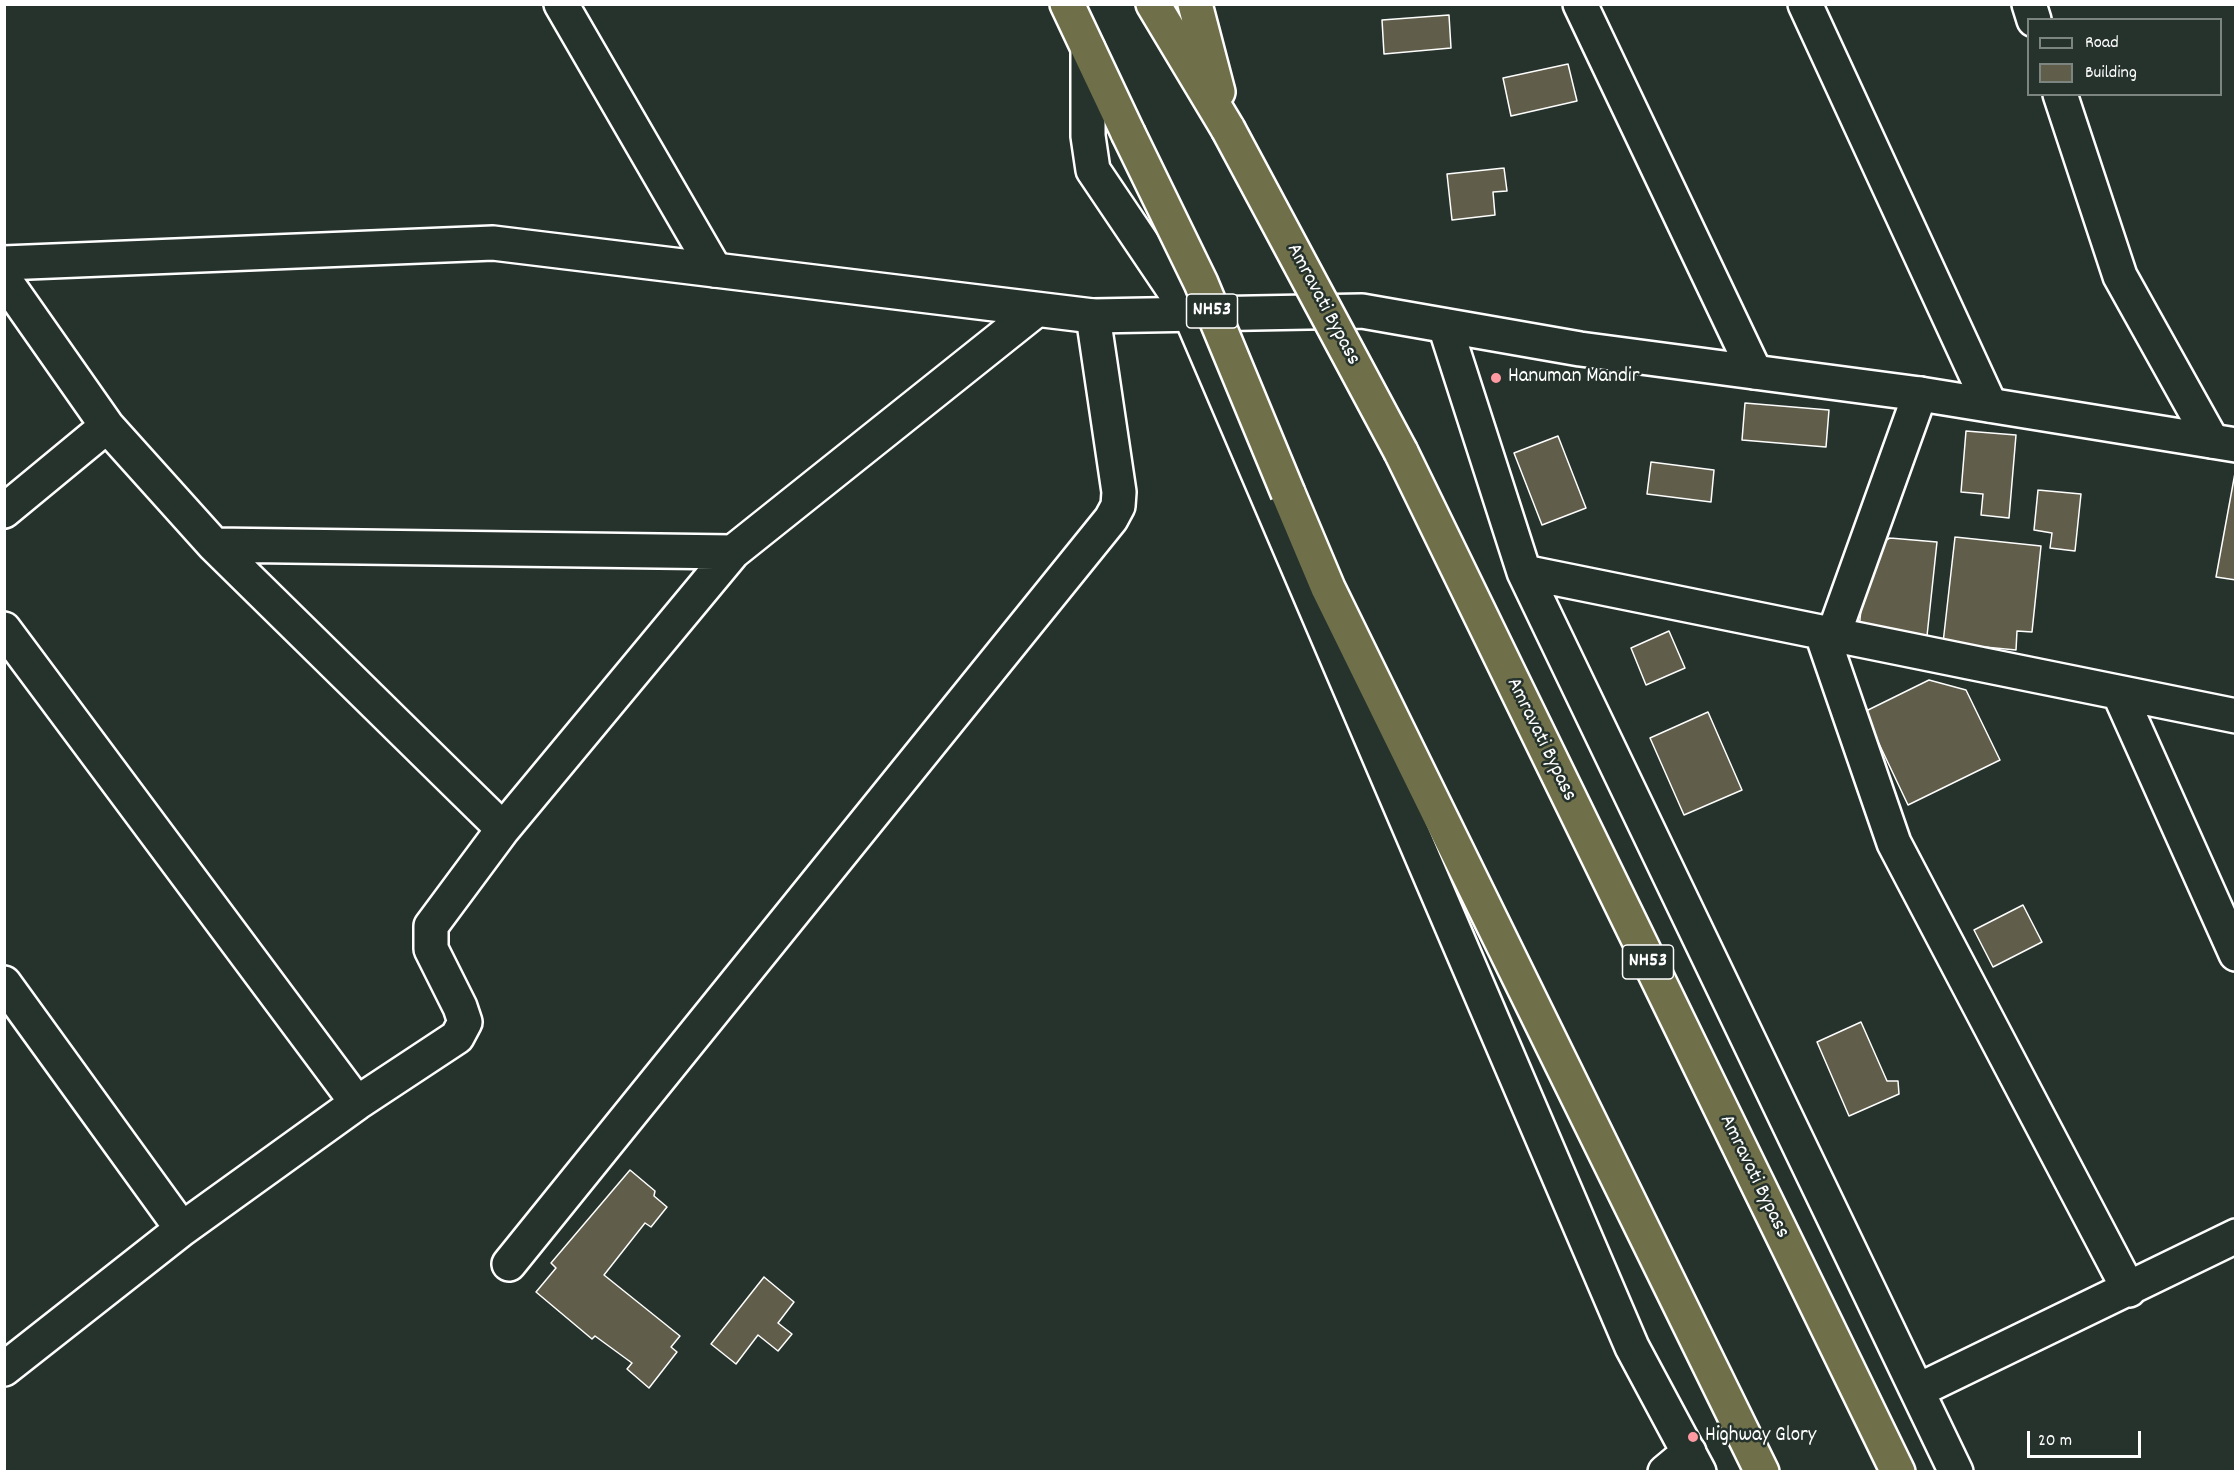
<!DOCTYPE html>
<style>
body{margin:0}
#map{position:relative;width:2240px;height:1476px;overflow:hidden;background:#26332d;font-family:Dekko,sans-serif}
canvas{display:block}
.frame{position:absolute;inset:0;border:6px solid #fff;pointer-events:none}
.legend{position:absolute;left:2027px;top:18px;width:195px;height:78px;box-sizing:border-box;background:#26332d;border:2px solid #7d8581;margin:0;padding:8px 10px;list-style:none;font-size:18px;color:#fff}
.legend li{display:flex;align-items:center;gap:12px;height:30px}
.legend b{width:30px;border:2px solid #7d8581}
.scale{position:absolute;left:2027px;top:1431px;width:114px;height:27px;box-sizing:border-box;border:3px solid #fff;border-top:0;padding-left:8px;font-size:18px;line-height:21px;white-space:nowrap;color:#fff;-webkit-text-stroke:4px #26332d;paint-order:stroke}
</style>
<div id="map">
<canvas width="2240" height="1476"></canvas>
<div class="frame"></div>
<ul class="legend">
<li><b style="height:8px;background:#26332d"></b>Road</li>
<li><b style="height:16px;background:#605e4a"></b>Building</li>
</ul>
<div class="scale">20 m</div>
</div>
<script>
const ctx = document.querySelector('canvas').getContext('2d');
ctx.lineJoin = 'round';
function fill(path, color) { ctx.fillStyle = color; ctx.fill(path, 'evenodd'); }
const shape = rows => new Path2D(rows.map(r => 'M' + r).join(''));
function strokePath(path, color, width, dash) { ctx.strokeStyle = color; ctx.lineWidth = width; ctx.lineCap = dash ? 'butt' : 'round'; ctx.setLineDash(dash || []); ctx.stroke(path); }
function drawText(font, color, halo, rows, align = 'center') {
  ctx.font = font + ' Dekko,sans-serif'; ctx.lineWidth = 5; ctx.setLineDash([]); ctx.textBaseline = 'middle'; ctx.strokeStyle = halo; ctx.fillStyle = color; for (const [text, x, y, turn = 0] of rows) {
    ctx.save(); ctx.translate(x, y); ctx.rotate((+turn || 0) * Math.PI / 180); ctx.textAlign = isNaN(turn) ? turn : align; if (halo) ctx.strokeText(text, 0, 0); ctx.fillText(text, 0, 0); ctx.restore();
  }
}
const building = shape([
 [1449,15,1451,48,1384,54,1382,20,1449,15],
 [1568,64,1577,101,1511,116,1503,78,1568,64],
 [1504,168,1507,191,1493,192,1495,215,1452,220,1447,174,1504,168],
 [1745,403,1829,410,1826,447,1742,440,1745,403],
 [1966,431,2016,435,2009,518,1981,515,1983,494,1961,492,1966,431],
 [1558,436,1586,508,1542,525,1514,453,1558,436],
 [1651,462,1714,470,1711,502,1647,494,1651,462],
 [2235,473,2236,473,2236,580,2216,577,2235,473],
 [2038,490,2081,494,2075,551,2050,548,2052,533,2034,530,2038,490],
 [1955,537,2041,546,2032,632,2017,631,2016,650,1943,643,1955,537],
 [1890,538,1937,542,1927,636,1859,629,1867,550,1890,538],
 [1669,631,1685,668,1646,685,1631,648,1669,631],
 [1929,680,1966,690,2000,760,1908,805,1864,712,1929,680],
 [1708,712,1742,790,1684,815,1650,738,1708,712],
 [2023,905,2042,942,1993,967,1974,930,2023,905],
 [1861,1022,1887,1081,1898,1081,1899,1094,1849,1116,1817,1042,1861,1022],
 [630,1170,655,1191,654,1196,667,1207,651,1227,645,1223,604,1275,680,1336,671,1347,677,1352,649,1388,627,1369,632,1363,595,1336,592,1339,536,1292,556,1268,551,1263,630,1170],
 [764,1277,794,1302,778,1323,792,1334,778,1351,758,1335,736,1364,711,1344,764,1277]
]);
fill(building, '#605e4a');
strokePath(building, '#fff', 1.5);
const street = shape([
 [561,4,715,270],
 [1580,4,1755,372],
 [1805,4,1990,405],
 [2029,4,2034,20],
 [1088,49,1088,136,1093,170,1190,314,1632,1347,1699,1472],
 [2060,94,2120,276,2212,441],
 [4,279,107,426,214,545,503,829],
 [1445,326,1524,572,1956,1472],
 [4,511,107,426],
 [214,545,733,552],
 [1524,572,2236,716],
 [4,629,357,1103],
 [1822,634,1894,843,2129,1290],
 [1833,636,1920,394],
 [2119,693,2236,954],
 [4,983,182,1229],
 [509,1264,1111,519,1118,506,1119,492,1093,316],
 [4,1369,182,1229,357,1103,457,1037,465,1022,460,1007,431,949,431,926,503,829,733,552,1036,310],
 [1919,1390,2236,1236],
 [1665,1472,1689,1452]
]);
const secondary = shape([
 [4,263,493,243,1093,316,1362,311,1580,349,1920,394,2236,445]
]);
const highway = shape([
 [1067,4,1128,133],
 [1153,4,1228,129],
 [1195,4,1218,92],
 [1401,452,1898,1472],
 [1288,493,1328,588,1762,1472]
]);
strokePath(street, '#fff', 38);
strokePath(secondary, '#fff', 38);
strokePath(highway, '#fff', 38);
strokePath(street, '#26332d', 33);
strokePath(secondary, '#26332d', 33);
strokePath(highway, '#6f704a', 33);
const highwayBridge = shape([
 [1228,129,1401,452],
 [1128,133,1201,283,1288,493]
]);
strokePath(highwayBridge, '#fff', 38, []);
strokePath(highwayBridge, '#6f704a', 33);
for (const [x, y, r, color] of [
 [1496,378,6,"#ff9aa2"],
 [1693,1437,6,"#ff9aa2"]
]) { const dot = new Path2D(); dot.arc(x, y, r, 0, 2 * Math.PI); ctx.fillStyle = color; ctx.fill(dot); strokePath(dot, '#26332d', 2); }
for (const [x, y, w] of [
 [1212,311,51],
 [1648,962,51]
]) { const box = new Path2D(); box.roundRect(x - w / 2, y - 17, w, 34, 4.5); ctx.fillStyle = '#26332d'; ctx.fill(box); strokePath(box, '#fff', 1.5); }
drawText('bold 20px', '#fff', null, [
 ["NH53",1212,311],
 ["NH53",1648,962]
]);
drawText('21px', '#fff', '#26332d', [
 ["Amravati Bypass",1322,305,62],
 ["Amravati Bypass",1540,740,64],
 ["Amravati Bypass",1753,1177,64]
]);
drawText('21px', '#fff', '#26332d', [
 ["Hanuman Mandir",1508,378],
 ["Highway Glory",1705,1437]
], 'left');
</script>
